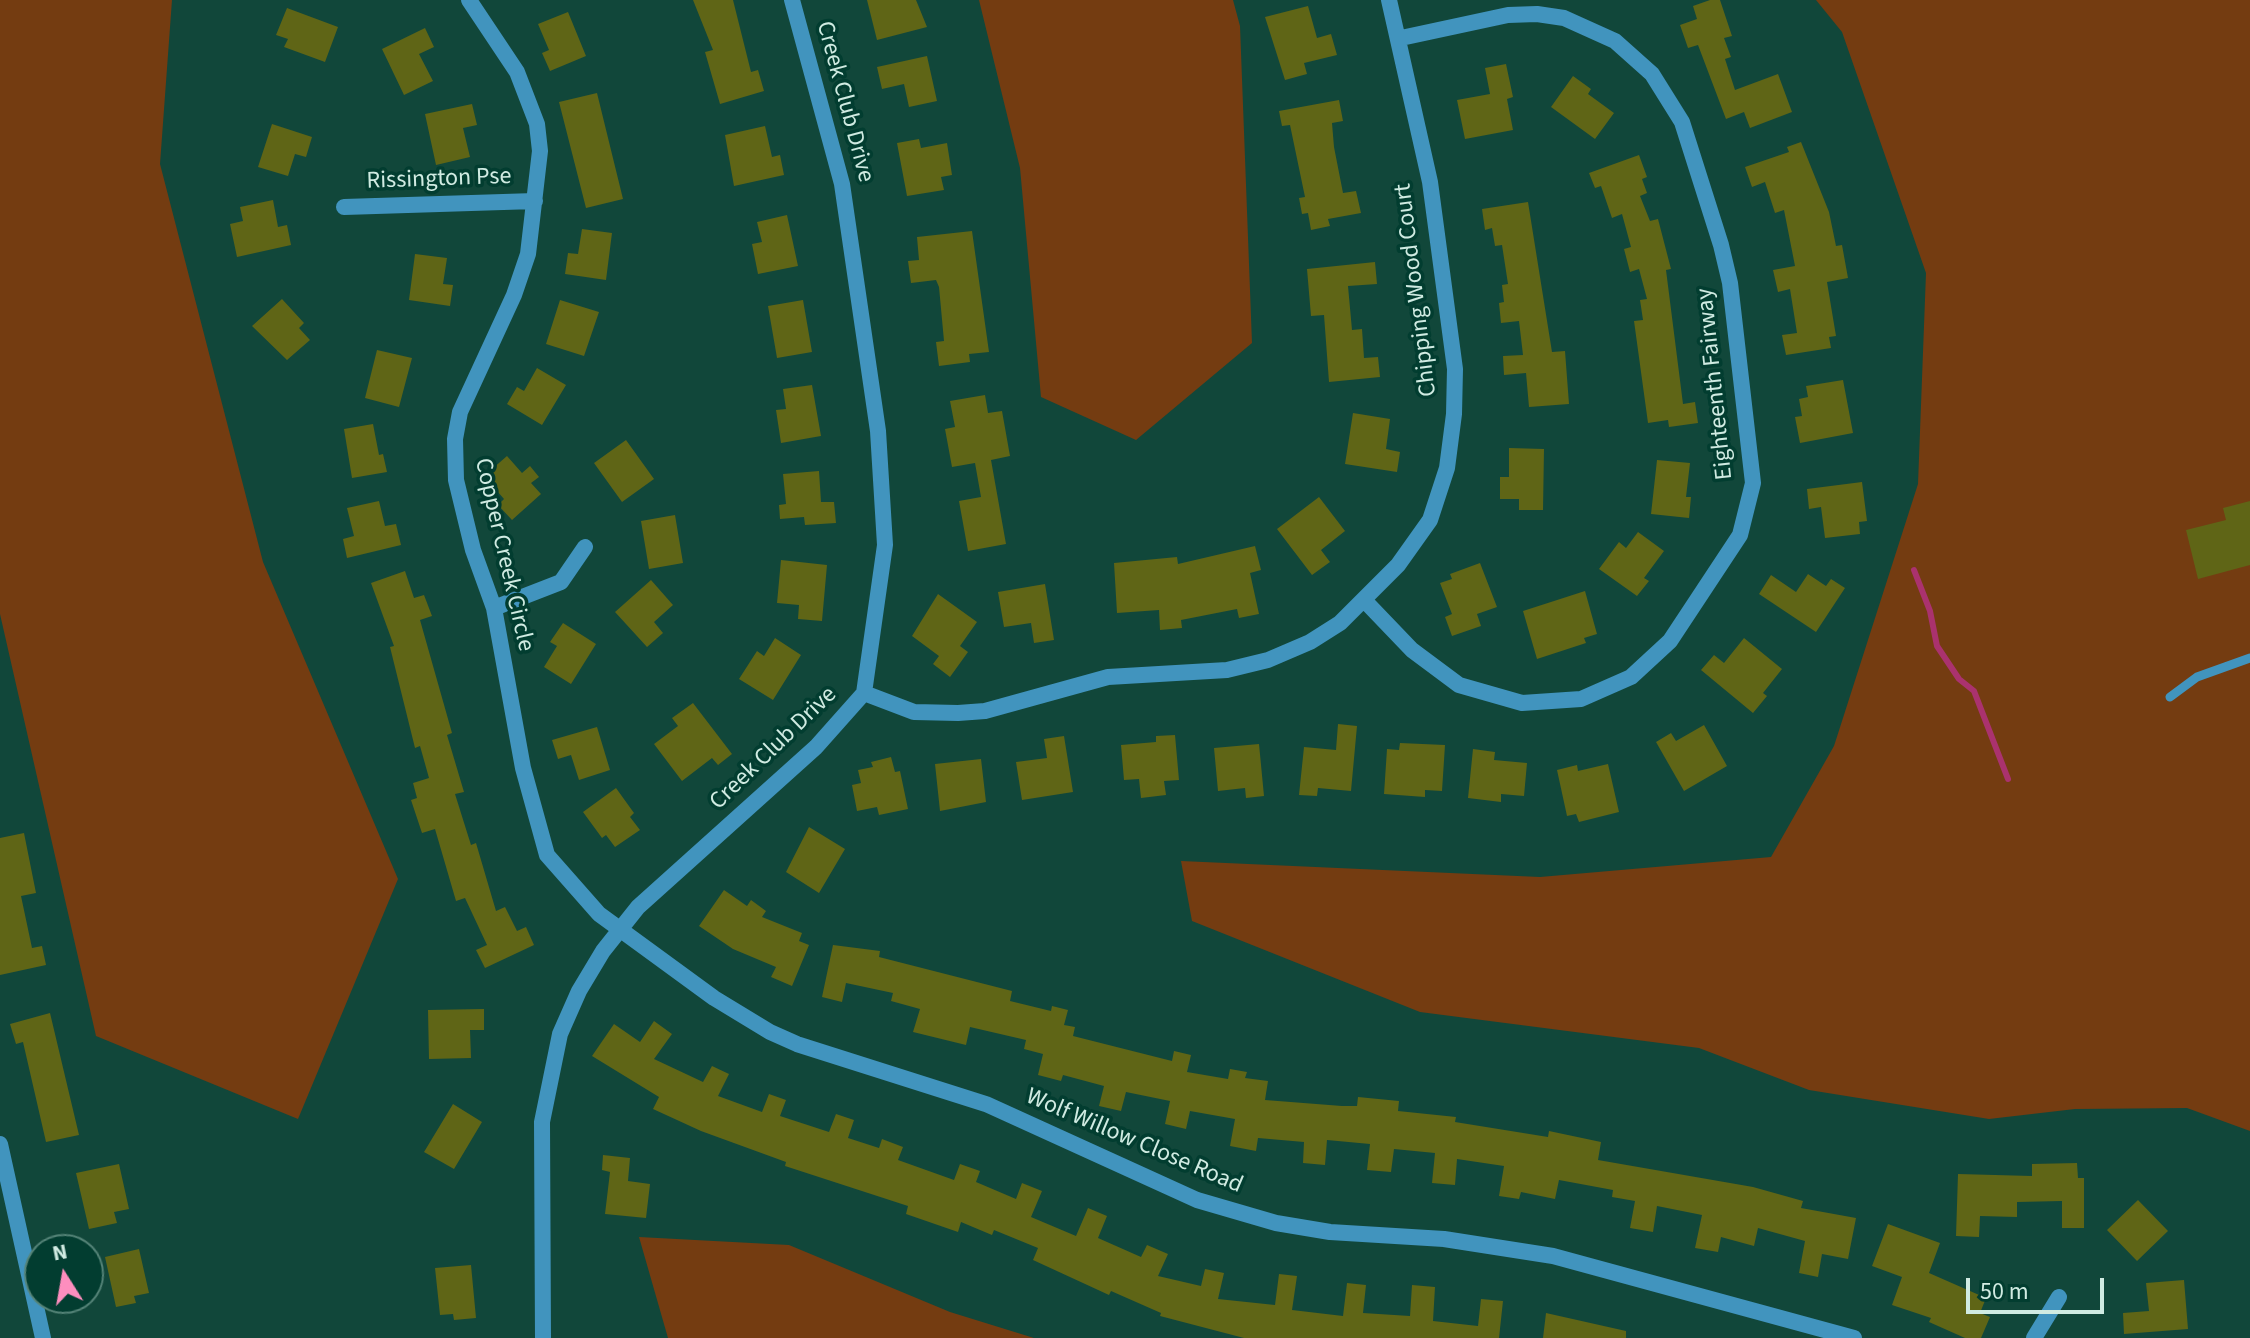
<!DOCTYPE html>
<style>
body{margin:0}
#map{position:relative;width:2250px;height:1338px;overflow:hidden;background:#11473a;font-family:"Source Sans 3",sans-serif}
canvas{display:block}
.north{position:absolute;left:24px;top:1234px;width:80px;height:80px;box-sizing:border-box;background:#023d30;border:2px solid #548377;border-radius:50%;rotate:349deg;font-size:22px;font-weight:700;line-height:32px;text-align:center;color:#d0ebe2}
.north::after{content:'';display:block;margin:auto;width:28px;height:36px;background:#fd8ebe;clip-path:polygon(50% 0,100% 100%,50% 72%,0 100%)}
.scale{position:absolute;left:1966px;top:1278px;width:138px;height:36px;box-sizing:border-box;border:4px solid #d0ebe2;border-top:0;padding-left:10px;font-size:24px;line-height:28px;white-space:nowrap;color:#d0ebe2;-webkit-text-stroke:6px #023d30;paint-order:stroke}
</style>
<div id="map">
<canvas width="2250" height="1338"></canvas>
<div class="north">N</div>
<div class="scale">50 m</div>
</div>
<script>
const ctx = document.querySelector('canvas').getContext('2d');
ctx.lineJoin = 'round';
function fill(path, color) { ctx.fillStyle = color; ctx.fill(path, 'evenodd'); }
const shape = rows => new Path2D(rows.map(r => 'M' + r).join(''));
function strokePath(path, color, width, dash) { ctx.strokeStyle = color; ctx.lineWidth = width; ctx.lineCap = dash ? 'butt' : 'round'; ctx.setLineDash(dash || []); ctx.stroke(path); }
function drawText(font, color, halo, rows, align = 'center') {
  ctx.font = font + ' "Source Sans 3",sans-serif'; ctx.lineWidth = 7; ctx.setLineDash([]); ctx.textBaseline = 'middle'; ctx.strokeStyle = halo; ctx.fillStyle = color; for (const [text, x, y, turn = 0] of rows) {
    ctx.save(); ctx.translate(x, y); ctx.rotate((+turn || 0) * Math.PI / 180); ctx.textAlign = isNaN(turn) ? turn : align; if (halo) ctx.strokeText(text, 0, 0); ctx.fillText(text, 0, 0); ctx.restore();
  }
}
fill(shape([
 [0,0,172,0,160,164,263,562,398,879,298,1119,96,1036,0,614],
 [979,0,1233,0,1240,26,1252,343,1136,440,1041,397,1020,168],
 [1816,0,2250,0,2250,1131,2187,1108,2075,1109,1989,1119,1809,1090,1699,1048,1420,1012,1192,921,1181,861,1540,877,1771,857,1834,746,1918,484,1926,273,1842,32],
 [639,1237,789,1245,950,1312,1034,1338,668,1338]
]), '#743c11');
strokePath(shape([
 [1914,570,1930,611,1937,646,1959,679,1974,691,2008,779]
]), '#aa326e', 6);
fill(shape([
 [693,0,733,0,751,72,758,70,764,91,720,104,705,52,713,50],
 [867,0,916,0,927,27,877,40],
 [1710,0,1720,0,1732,36,1724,38,1731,57,1725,59,1735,90,1778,74,1792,112,1750,128,1744,112,1726,119,1698,45,1688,48,1680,25,1697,19,1693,6],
 [1308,6,1317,38,1331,34,1337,55,1304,63,1307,74,1285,80,1265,17],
 [287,8,338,27,325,62,284,47,288,39,276,35],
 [568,12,586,56,550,71,542,53,549,50,538,24],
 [425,28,434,47,419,54,433,81,404,95,382,49],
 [927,56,937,101,909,107,904,84,882,89,877,67],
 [1506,64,1513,97,1507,99,1513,130,1465,139,1457,100,1490,94,1485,68],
 [1573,76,1591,89,1588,94,1614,113,1595,139,1551,107],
 [597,93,623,199,586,208,559,102],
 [1339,100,1343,121,1332,123,1334,147,1343,193,1356,191,1361,213,1328,219,1330,226,1311,230,1308,213,1302,214,1299,198,1305,197,1290,125,1282,126,1279,111],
 [472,104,477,125,463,128,470,157,436,165,425,114],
 [272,124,312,137,306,157,295,154,288,176,258,167],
 [765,126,772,157,780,155,784,175,734,186,725,135],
 [919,139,921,148,947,143,952,175,941,177,944,190,907,196,897,143],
 [1801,142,1829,212,1836,246,1842,245,1848,278,1827,282,1836,336,1829,337,1831,348,1786,355,1782,335,1797,333,1790,289,1778,292,1773,270,1795,266,1784,210,1775,213,1765,182,1752,187,1745,167,1789,152,1787,147],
 [1639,155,1647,177,1642,179,1647,193,1640,196,1650,221,1658,219,1671,269,1666,270,1683,404,1695,402,1698,423,1669,427,1668,420,1648,423,1634,321,1643,320,1640,300,1647,299,1639,269,1630,272,1624,249,1631,247,1622,214,1612,218,1601,186,1595,188,1589,173],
 [273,200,278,227,287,225,291,245,237,257,230,224,243,221,240,207],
 [1528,202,1552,352,1565,351,1569,404,1529,407,1526,373,1504,375,1503,356,1523,355,1519,321,1501,323,1499,303,1504,302,1502,285,1508,284,1502,245,1495,246,1492,228,1485,230,1482,209],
 [787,215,798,266,758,274,752,244,762,242,757,222],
 [582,229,612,233,606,280,565,274,568,253,578,254],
 [972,231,989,352,969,354,970,362,939,366,936,342,944,341,939,287,936,280,911,283,908,261,919,260,917,237],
 [415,254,447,258,443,284,453,285,450,306,409,300],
 [1375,262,1377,284,1348,286,1352,330,1362,329,1364,358,1378,357,1380,377,1329,382,1324,315,1311,316,1307,269],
 [282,299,304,323,299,328,310,340,287,360,252,326],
 [560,300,599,312,584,356,546,344],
 [803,300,812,352,777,358,768,306],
 [377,350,412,358,399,407,365,398],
 [537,368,566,385,542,425,507,404,517,387,524,391],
 [1843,380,1853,433,1800,443,1795,417,1802,416,1799,399,1808,397,1806,386],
 [812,385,821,436,781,443,776,410,786,409,783,389],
 [985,395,988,413,1002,411,1010,456,991,460,1006,544,968,551,959,501,981,497,975,463,952,467,945,429,955,427,950,401],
 [1353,413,1390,419,1386,449,1400,452,1397,472,1345,464],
 [373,424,379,455,383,454,387,472,352,478,344,429],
 [626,440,654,479,622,502,594,463],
 [1509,448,1544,449,1543,510,1519,510,1519,499,1500,499,1500,477,1509,477],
 [507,456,522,473,530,466,539,477,531,483,541,494,512,520,498,505,504,499,484,476],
 [1657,460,1690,463,1686,497,1691,497,1689,518,1651,514],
 [819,471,821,502,834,502,836,523,805,525,804,517,780,519,779,505,786,504,783,474],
 [1862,482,1867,521,1859,522,1860,534,1825,538,1821,507,1809,509,1807,489],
 [1319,497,1345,531,1321,550,1330,562,1312,575,1277,529],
 [379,501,385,526,396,524,401,545,347,558,343,539,354,536,347,508],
 [2250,501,2250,565,2198,579,2186,530,2226,520,2223,508],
 [675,515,683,563,649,569,641,521],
 [1638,532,1664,551,1644,578,1649,581,1637,596,1599,569,1619,542,1626,548],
 [1255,546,1261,570,1250,573,1259,614,1239,618,1237,609,1181,620,1182,628,1160,630,1159,610,1117,613,1114,563,1177,557,1178,564],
 [781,560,827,565,822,621,798,619,799,605,777,603],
 [1480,563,1497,607,1477,614,1481,626,1452,636,1445,617,1452,614,1440,583,1452,579,1450,574],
 [405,571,414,598,424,595,432,616,420,620,452,733,447,735,464,792,455,794,471,845,476,843,496,911,505,907,517,931,526,927,534,945,485,968,476,950,487,945,465,898,456,901,435,829,422,833,411,800,417,798,413,783,429,778,420,746,415,748,390,647,394,646,371,583],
 [1808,574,1826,586,1831,579,1845,588,1816,632,1759,594,1771,575,1796,592],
 [651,580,673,605,654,622,663,633,647,647,615,612],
 [1045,584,1054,640,1034,643,1031,623,1004,627,998,592],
 [1585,591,1597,634,1584,638,1586,643,1537,659,1523,611],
 [938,594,977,622,960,646,968,652,950,677,933,664,939,656,912,636],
 [563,623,596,644,571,684,544,667,557,646,550,642],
 [775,638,801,655,773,700,739,679,757,651,764,656],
 [1744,638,1782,669,1763,693,1767,696,1753,713,1701,670,1714,655,1724,663],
 [693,703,732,754,718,765,712,758,682,781,654,744,678,726,672,718],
 [1338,724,1357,726,1351,791,1318,788,1317,796,1299,795,1304,747,1336,750],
 [1704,725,1727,766,1684,791,1656,742,1671,733,1676,741],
 [597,727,610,770,579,780,571,755,558,759,552,740],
 [1175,735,1179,780,1164,781,1166,795,1141,798,1139,779,1124,780,1121,745,1156,742,1156,736],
 [1064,736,1073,792,1022,800,1016,762,1047,758,1044,739],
 [1400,743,1445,745,1442,791,1425,790,1425,797,1384,794,1387,749,1399,750],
 [1259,744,1264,796,1246,798,1245,788,1218,791,1214,748],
 [1473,749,1495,752,1494,760,1527,763,1524,796,1501,794,1501,802,1468,798],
 [891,757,895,772,900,771,908,809,879,815,877,807,857,811,852,785,861,783,858,770,873,767,871,762],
 [981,759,986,802,940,811,935,764],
 [1608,764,1619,812,1579,822,1576,814,1567,816,1557,770,1577,765,1578,771],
 [616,788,634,813,630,817,640,830,615,847,606,835,602,838,583,812],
 [809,827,845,849,819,893,786,872],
 [24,833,36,893,21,896,32,948,42,946,46,965,0,975,0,838],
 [724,890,747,906,751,900,766,911,762,917,802,933,799,941,809,945,792,986,771,977,776,967,733,949,699,926],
 [833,945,880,951,879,957,1012,991,1010,1001,1051,1011,1052,1006,1068,1010,1064,1025,1075,1027,1073,1036,1172,1061,1174,1051,1191,1055,1187,1072,1228,1079,1230,1069,1247,1072,1245,1078,1268,1081,1265,1100,1342,1106,1357,1106,1358,1097,1399,1101,1398,1111,1456,1117,1455,1122,1548,1137,1549,1131,1601,1142,1598,1160,1753,1187,1803,1201,1801,1208,1856,1218,1848,1259,1822,1254,1818,1277,1799,1273,1805,1241,1758,1228,1754,1246,1721,1237,1718,1252,1695,1248,1702,1215,1657,1206,1653,1232,1630,1228,1635,1201,1612,1197,1613,1190,1559,1180,1555,1199,1521,1192,1519,1199,1499,1196,1504,1166,1457,1159,1455,1185,1432,1183,1435,1153,1394,1149,1391,1172,1367,1170,1370,1144,1327,1140,1325,1165,1303,1163,1304,1142,1258,1138,1256,1151,1230,1146,1235,1119,1190,1111,1186,1129,1165,1124,1170,1101,1126,1092,1121,1111,1099,1106,1104,1086,1063,1075,1061,1081,1038,1075,1043,1054,1024,1049,1026,1040,970,1027,966,1045,913,1032,920,1009,891,1001,893,993,846,983,842,1002,822,997],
 [484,1009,484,1030,470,1030,471,1058,429,1059,428,1010],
 [50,1013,79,1135,46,1142,23,1042,16,1044,10,1024],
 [654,1021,672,1034,654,1059,703,1082,712,1066,729,1074,718,1096,762,1112,769,1094,786,1100,780,1116,829,1132,836,1114,854,1120,848,1138,879,1148,882,1139,903,1147,898,1160,954,1180,960,1164,980,1171,976,1182,1016,1199,1022,1183,1042,1191,1031,1217,1076,1236,1088,1208,1107,1216,1098,1238,1141,1257,1147,1245,1168,1254,1158,1276,1201,1286,1205,1269,1224,1273,1218,1299,1275,1305,1279,1274,1297,1276,1292,1310,1343,1316,1347,1283,1366,1285,1363,1313,1410,1316,1412,1285,1435,1287,1433,1321,1478,1326,1481,1299,1503,1301,1499,1338,1244,1338,1160,1316,1161,1313,1111,1291,1109,1295,1033,1260,1038,1248,994,1230,992,1235,961,1222,958,1232,906,1214,908,1206,785,1166,786,1162,701,1131,653,1109,659,1097,592,1056,614,1024,640,1042],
 [453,1104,482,1122,454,1169,424,1152],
 [603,1155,630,1158,628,1181,650,1184,646,1218,605,1214,610,1172,602,1170],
 [2077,1163,2078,1178,2084,1178,2084,1228,2062,1228,2062,1201,2017,1202,2017,1217,1980,1216,1979,1237,1956,1236,1958,1174,2032,1176,2032,1164],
 [119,1164,129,1209,114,1212,117,1223,89,1229,76,1173],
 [2138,1200,2168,1231,2137,1261,2107,1230],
 [1888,1224,1940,1243,1929,1273,1986,1298,1980,1313,1990,1317,1981,1338,1965,1338,1929,1322,1931,1318,1892,1305,1902,1277,1872,1266],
 [139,1249,149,1293,134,1296,136,1303,116,1307,105,1257],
 [471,1265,476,1318,454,1320,453,1314,440,1315,435,1268],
 [2184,1280,2188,1329,2124,1334,2123,1313,2149,1311,2146,1283],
 [1546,1313,1626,1331,1626,1338,1543,1338]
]), '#5f6516');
strokePath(shape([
 [2170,697,2197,677,2250,658]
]), '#4194be', 9);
strokePath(shape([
 [469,0,517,72,537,124,540,151,528,254,514,295,460,412,455,439,456,480,473,550,494,608,523,768,547,855,599,914,714,998,770,1032,797,1044,986,1104,1197,1200,1276,1223,1330,1232,1444,1239,1553,1256,1854,1338],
 [344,207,535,201],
 [1365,601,1412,650,1459,685,1522,703,1581,699,1631,677,1670,641,1740,535,1753,483,1730,283,1721,245,1682,122,1652,74,1615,41,1564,18,1537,14,1508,15,1401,38],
 [494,608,561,582,585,547],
 [864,693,914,712,958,713,985,711,1108,677,1227,670,1268,660,1310,642,1340,623,1398,565,1430,520,1447,468,1454,414,1455,369,1430,182,1389,0],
 [0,1144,43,1338],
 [543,1338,542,1122,560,1034,579,991,603,951,638,907,816,747,864,693,885,545,878,431,842,184,792,0],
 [2034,1338,2059,1297]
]), '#4194be', 16);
drawText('24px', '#d0ebe2', '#023d30', [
 ["Creek Club Drive",844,102,75],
 ["Rissington Pse",439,180,-2],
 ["Chipping Wood Court",1417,290,-97],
 ["Eighteenth Fairway",1716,384,-96],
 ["Copper Creek Circle",503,555,77],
 ["Creek Club Drive",774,749,-44],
 ["Wolf Willow Close Road",1134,1142,23]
]);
</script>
